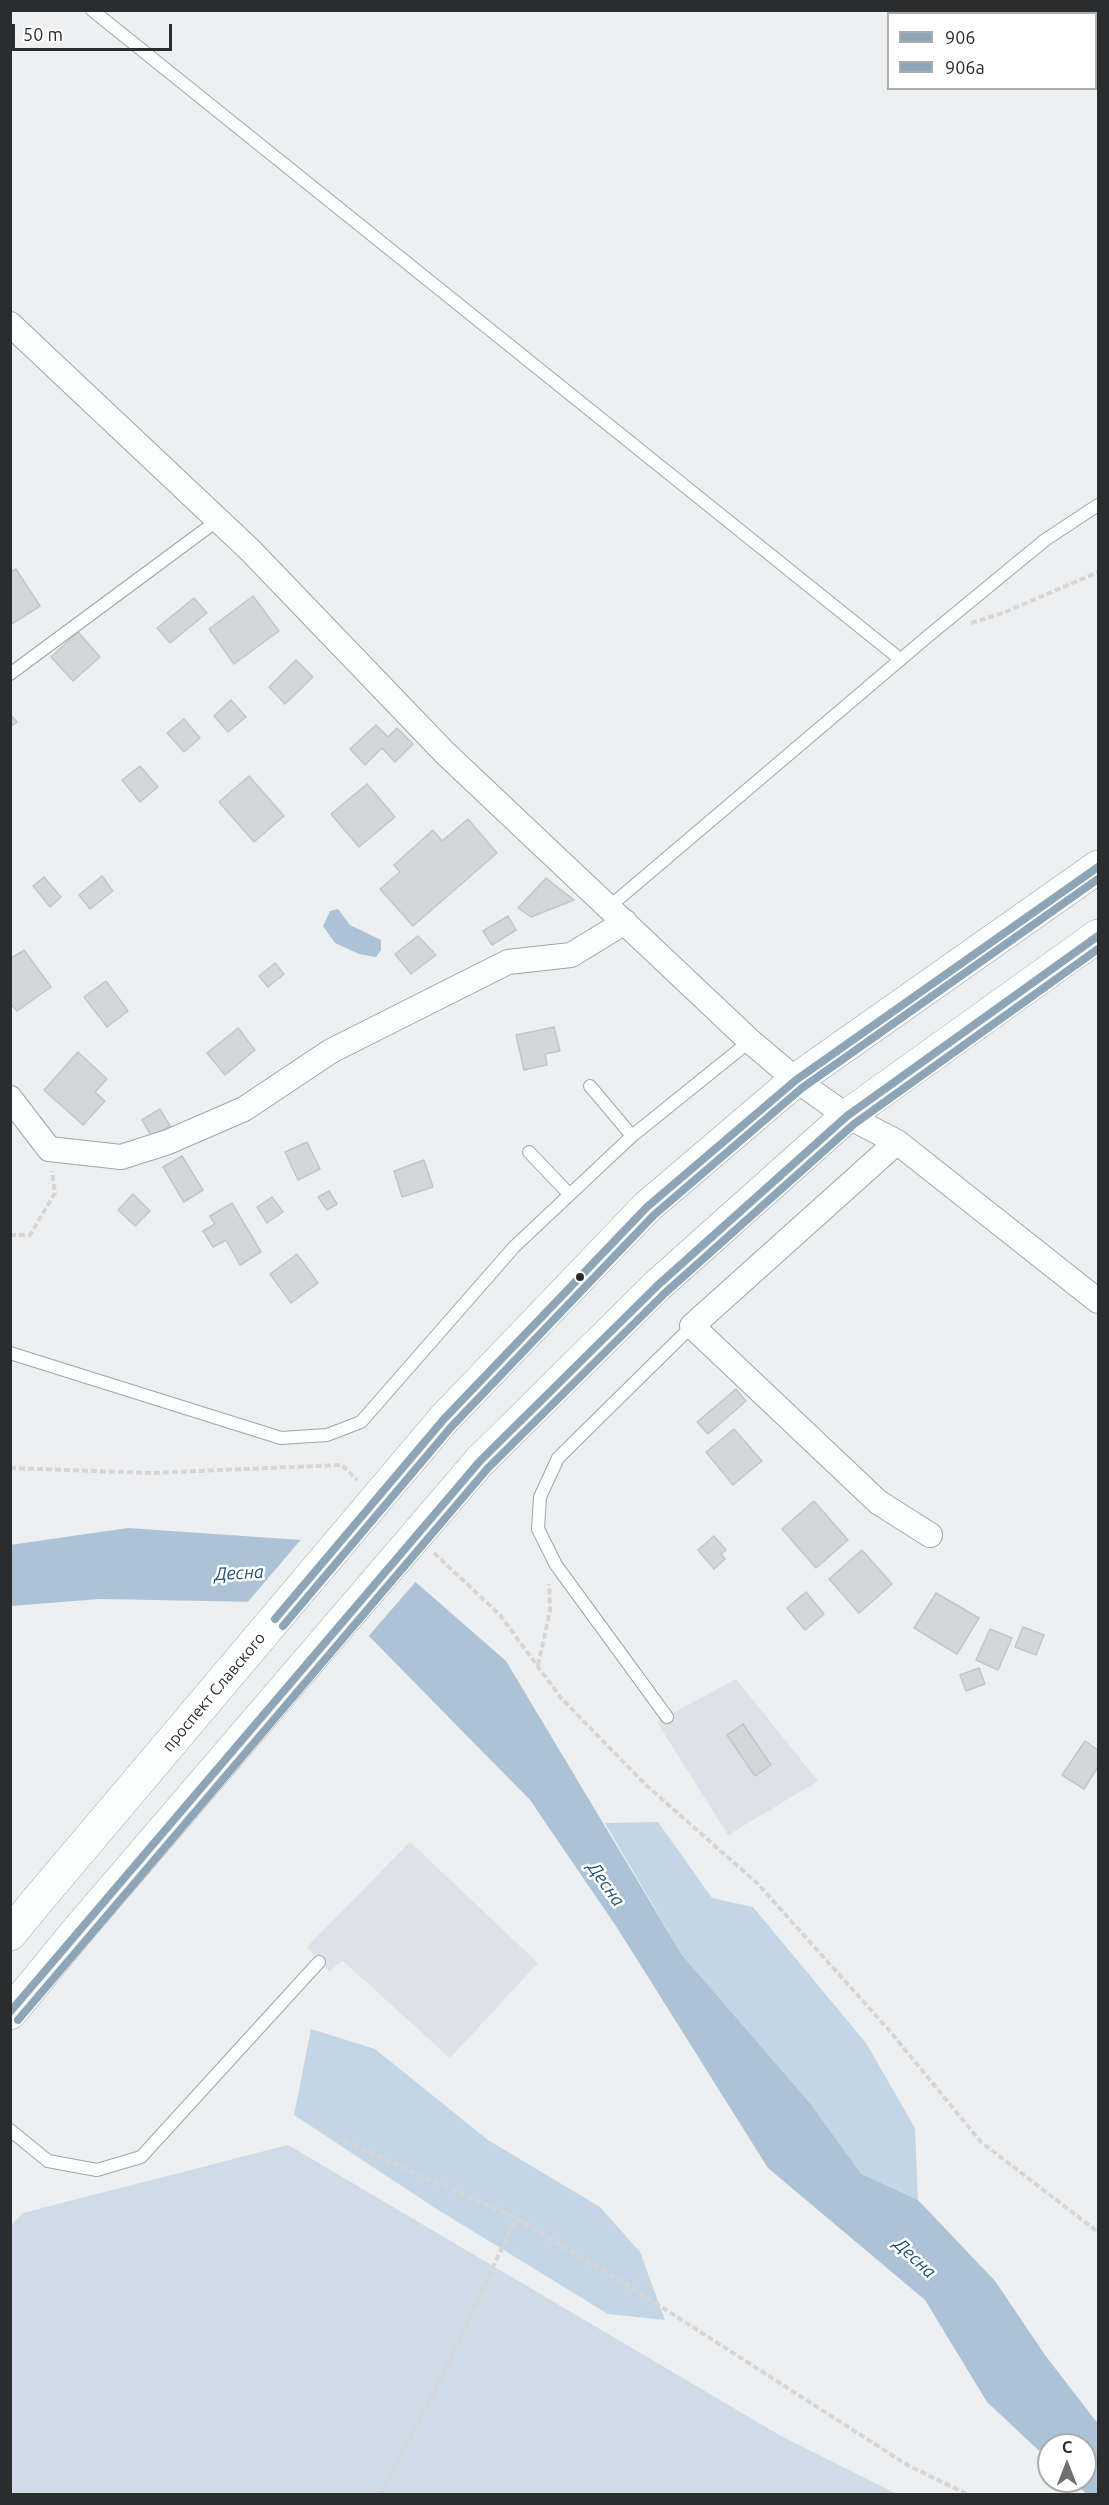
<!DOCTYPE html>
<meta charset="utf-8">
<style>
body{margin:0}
#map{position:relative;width:1109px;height:2505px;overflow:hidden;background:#edeff1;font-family:Ubuntu,sans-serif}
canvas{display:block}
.frame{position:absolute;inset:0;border:12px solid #2a2c2d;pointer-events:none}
.legend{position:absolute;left:887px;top:12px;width:210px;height:78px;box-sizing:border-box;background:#fff;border:2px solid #aaabab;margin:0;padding:8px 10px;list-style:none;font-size:18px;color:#2a2c2d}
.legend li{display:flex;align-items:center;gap:12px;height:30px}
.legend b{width:30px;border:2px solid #aaabab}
.north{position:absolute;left:1037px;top:2433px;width:60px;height:60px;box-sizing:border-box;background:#fff;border:2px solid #aaabab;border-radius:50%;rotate:0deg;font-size:16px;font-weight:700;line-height:24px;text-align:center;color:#2a2c2d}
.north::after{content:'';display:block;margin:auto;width:21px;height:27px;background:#6e7072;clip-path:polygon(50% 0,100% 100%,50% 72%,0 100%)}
.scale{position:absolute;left:12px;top:24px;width:160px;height:27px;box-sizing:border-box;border:3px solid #2a2c2d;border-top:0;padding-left:8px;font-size:18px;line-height:21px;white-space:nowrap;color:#2a2c2d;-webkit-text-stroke:4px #fff;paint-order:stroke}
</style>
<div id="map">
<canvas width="1109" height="2505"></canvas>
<div class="frame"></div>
<ul class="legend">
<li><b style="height:8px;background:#8da5b6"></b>906</li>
<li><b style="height:8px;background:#8da5b6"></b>906а</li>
</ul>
<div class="north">С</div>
<div class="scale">50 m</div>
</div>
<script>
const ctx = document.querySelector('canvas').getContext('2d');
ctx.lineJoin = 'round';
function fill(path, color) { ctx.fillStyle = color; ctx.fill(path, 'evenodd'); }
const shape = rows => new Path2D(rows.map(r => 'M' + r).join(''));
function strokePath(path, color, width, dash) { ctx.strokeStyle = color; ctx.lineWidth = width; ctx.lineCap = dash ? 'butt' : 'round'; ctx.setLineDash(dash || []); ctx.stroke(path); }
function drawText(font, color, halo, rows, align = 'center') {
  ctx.font = font + ' Ubuntu,sans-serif'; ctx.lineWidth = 5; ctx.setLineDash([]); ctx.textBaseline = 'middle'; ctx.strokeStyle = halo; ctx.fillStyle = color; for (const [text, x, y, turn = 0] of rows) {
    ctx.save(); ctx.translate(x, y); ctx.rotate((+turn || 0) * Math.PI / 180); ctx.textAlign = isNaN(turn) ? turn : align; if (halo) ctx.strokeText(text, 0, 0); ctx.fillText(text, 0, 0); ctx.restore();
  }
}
fill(shape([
 [736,1679,818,1781,728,1835,657,1722],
 [410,1842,538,1963,450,2058,343,1961,329,1971,307,1947]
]), '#dce2e7');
fill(shape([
 [288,2145,781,2436,897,2494,11,2494,11,2226,23,2213]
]), '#cfdbe6');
fill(shape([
 [658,1822,712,1898,753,1907,866,2043,915,2128,918,2200,861,2175,810,2103,682,1955,605,1823],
 [311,2029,375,2049,488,2140,600,2207,640,2252,665,2320,608,2314,435,2208,294,2115]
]), '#c3d6e5');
fill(shape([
 [338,909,350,925,381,940,381,950,376,957,359,954,335,943,323,926,330,911],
 [128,1528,373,1545,506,1661,682,1955,810,2103,861,2174,918,2200,995,2281,1045,2355,1098,2424,1098,2494,1087,2494,1071,2481,1085,2481,1085,2445,1049,2445,1049,2460,987,2402,925,2300,768,2168,616,1926,530,1800,362,1629,261,1602,100,1599,11,1606,10,1545]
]), '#acc2d6');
fill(shape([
 [304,1536,374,1542,418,1579,367,1638,361,1631,260,1605,246,1604]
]), '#edeff1');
const building = shape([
 [16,569,40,606,10,625,10,572,16,569],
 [253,596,279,631,234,664,209,629,253,596],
 [194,598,207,613,170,643,157,628,194,598],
 [78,632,100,657,73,681,51,657,78,632],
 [296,660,313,677,285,704,269,687,296,660],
 [231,700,246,717,228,732,214,716,231,700],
 [10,714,17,722,10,727,10,714],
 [184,719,200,738,184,752,167,733,184,719],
 [376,725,388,737,397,728,413,744,395,762,382,748,365,765,350,749,376,725],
 [140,766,158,787,140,802,122,780,140,766],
 [249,776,284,816,254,842,219,802,249,776],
 [367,784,395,817,359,847,331,814,367,784],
 [468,819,497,853,413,926,380,889,400,872,394,865,433,830,442,841,468,819],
 [102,876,113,891,90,909,79,895,102,876],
 [44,877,61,897,50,907,33,886,44,877],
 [546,878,574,900,531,917,518,908,546,878],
 [508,916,516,930,492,945,483,931,508,916],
 [418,936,436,955,411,974,395,954,418,936],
 [24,950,51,987,17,1011,10,1003,10,959,24,950],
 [275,963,284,974,268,987,259,976,275,963],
 [106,981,128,1011,107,1027,84,997,106,981],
 [554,1027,560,1051,545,1054,547,1065,524,1070,516,1035,554,1027],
 [238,1028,255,1050,225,1075,207,1053,238,1028],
 [78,1052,107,1079,95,1092,105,1101,83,1125,44,1090,78,1052],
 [160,1109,170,1126,152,1137,142,1120,160,1109],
 [307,1142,320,1169,298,1180,285,1152,307,1142],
 [182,1156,203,1190,184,1202,163,1167,182,1156],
 [424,1160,433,1187,402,1197,394,1171,424,1160],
 [329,1191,337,1204,327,1210,318,1197,329,1191],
 [133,1194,150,1211,135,1226,118,1210,133,1194],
 [272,1197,283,1212,267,1223,257,1207,272,1197],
 [232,1203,261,1252,240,1265,226,1240,213,1247,203,1231,215,1224,210,1216,232,1203],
 [297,1254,318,1283,291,1303,270,1274,297,1254],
 [736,1389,746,1401,708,1434,697,1422,736,1389],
 [734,1429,762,1461,733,1485,706,1452,734,1429],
 [814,1501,848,1540,816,1568,782,1529,814,1501],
 [714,1536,726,1550,721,1554,725,1559,714,1569,698,1550,714,1536],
 [862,1550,892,1584,859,1613,829,1579,862,1550],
 [806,1592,824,1614,805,1630,787,1608,806,1592],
 [936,1593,979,1618,957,1654,914,1628,936,1593],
 [1023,1627,1044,1635,1036,1655,1015,1647,1023,1627],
 [990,1629,1012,1638,998,1670,976,1660,990,1629],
 [979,1668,985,1684,966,1691,960,1675,979,1668],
 [743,1724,771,1765,755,1776,727,1735,743,1724],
 [1085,1741,1098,1750,1098,1767,1084,1789,1062,1775,1085,1741]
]);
fill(building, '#d5d6d8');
strokePath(building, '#c4c5c7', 1.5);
const lane = shape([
 [92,10,900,659],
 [10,674,218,520],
 [609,907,927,637,1045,540,1098,505],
 [590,1086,632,1136],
 [529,1152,569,1194],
 [10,1353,281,1438,327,1435,361,1422,514,1247,632,1136,750,1041],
 [667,1717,556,1565,538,1529,540,1497,558,1458,692,1326],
 [10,2130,48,2161,97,2170,141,2157,319,1962]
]);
const street = shape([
 [10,324,250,550,445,753,750,1041,796,1080,847,1116,897,1142,1098,1301],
 [10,1098,49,1149,121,1157,168,1142,244,1109,331,1051,508,962,571,955,625,922],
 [897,1142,692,1326,878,1502,930,1535]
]);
const secondary = shape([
 [444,1419,647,1207,796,1080,1098,867],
 [480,1461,658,1285,847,1116,1098,936],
 [10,1934,37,1901],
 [10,2013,79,1929]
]);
strokePath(lane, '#a2a4a6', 14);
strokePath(street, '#a2a4a6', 26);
strokePath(secondary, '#a2a4a6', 34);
strokePath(shape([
 [971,623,1003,613,1098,572],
 [10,1235,30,1235,55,1193,52,1171],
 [10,1468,151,1473,342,1465,357,1480],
 [434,1553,500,1615,561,1698,646,1785,757,1883,888,2029,981,2142,1098,2232],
 [538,1665,550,1611,549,1584],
 [344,2141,516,2218,632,2288,909,2466,967,2494],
 [380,2494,440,2380,516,2218]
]), '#d6d6d7', 4, [6, 3]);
strokePath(lane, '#fcfdfd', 12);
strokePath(street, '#fcfdfd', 24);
strokePath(secondary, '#fcfdfd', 33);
const secondaryBridge = shape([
 [37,1901,444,1419],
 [79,1929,480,1461]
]);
strokePath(secondaryBridge, '#a2a4a6', 34, []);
strokePath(secondaryBridge, '#fcfdfd', 33);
strokePath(shape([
 [275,1619,444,1419,647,1207,796,1080,1098,867],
 [10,2012,480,1461,658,1285,847,1116,1098,936]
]), '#8da5b6', 8);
strokePath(shape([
 [283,1626,452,1426,654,1215,802,1088,1098,879],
 [18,2020,488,1468,665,1293,854,1124,1098,949]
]), '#8da5b6', 8);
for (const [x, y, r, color] of [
 [580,1277,5,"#2a2c2d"]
]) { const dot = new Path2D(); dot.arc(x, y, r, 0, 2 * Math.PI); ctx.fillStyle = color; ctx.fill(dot); strokePath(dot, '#fff', 2); }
drawText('16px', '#2a2c2d', '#fff', [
 ["проспект Славского",214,1692,-50]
]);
drawText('italic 18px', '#215378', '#fff', [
 ["Десна",239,1573,-3],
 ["Десна",606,1884,55],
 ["Десна",915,2258,43]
]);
</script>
